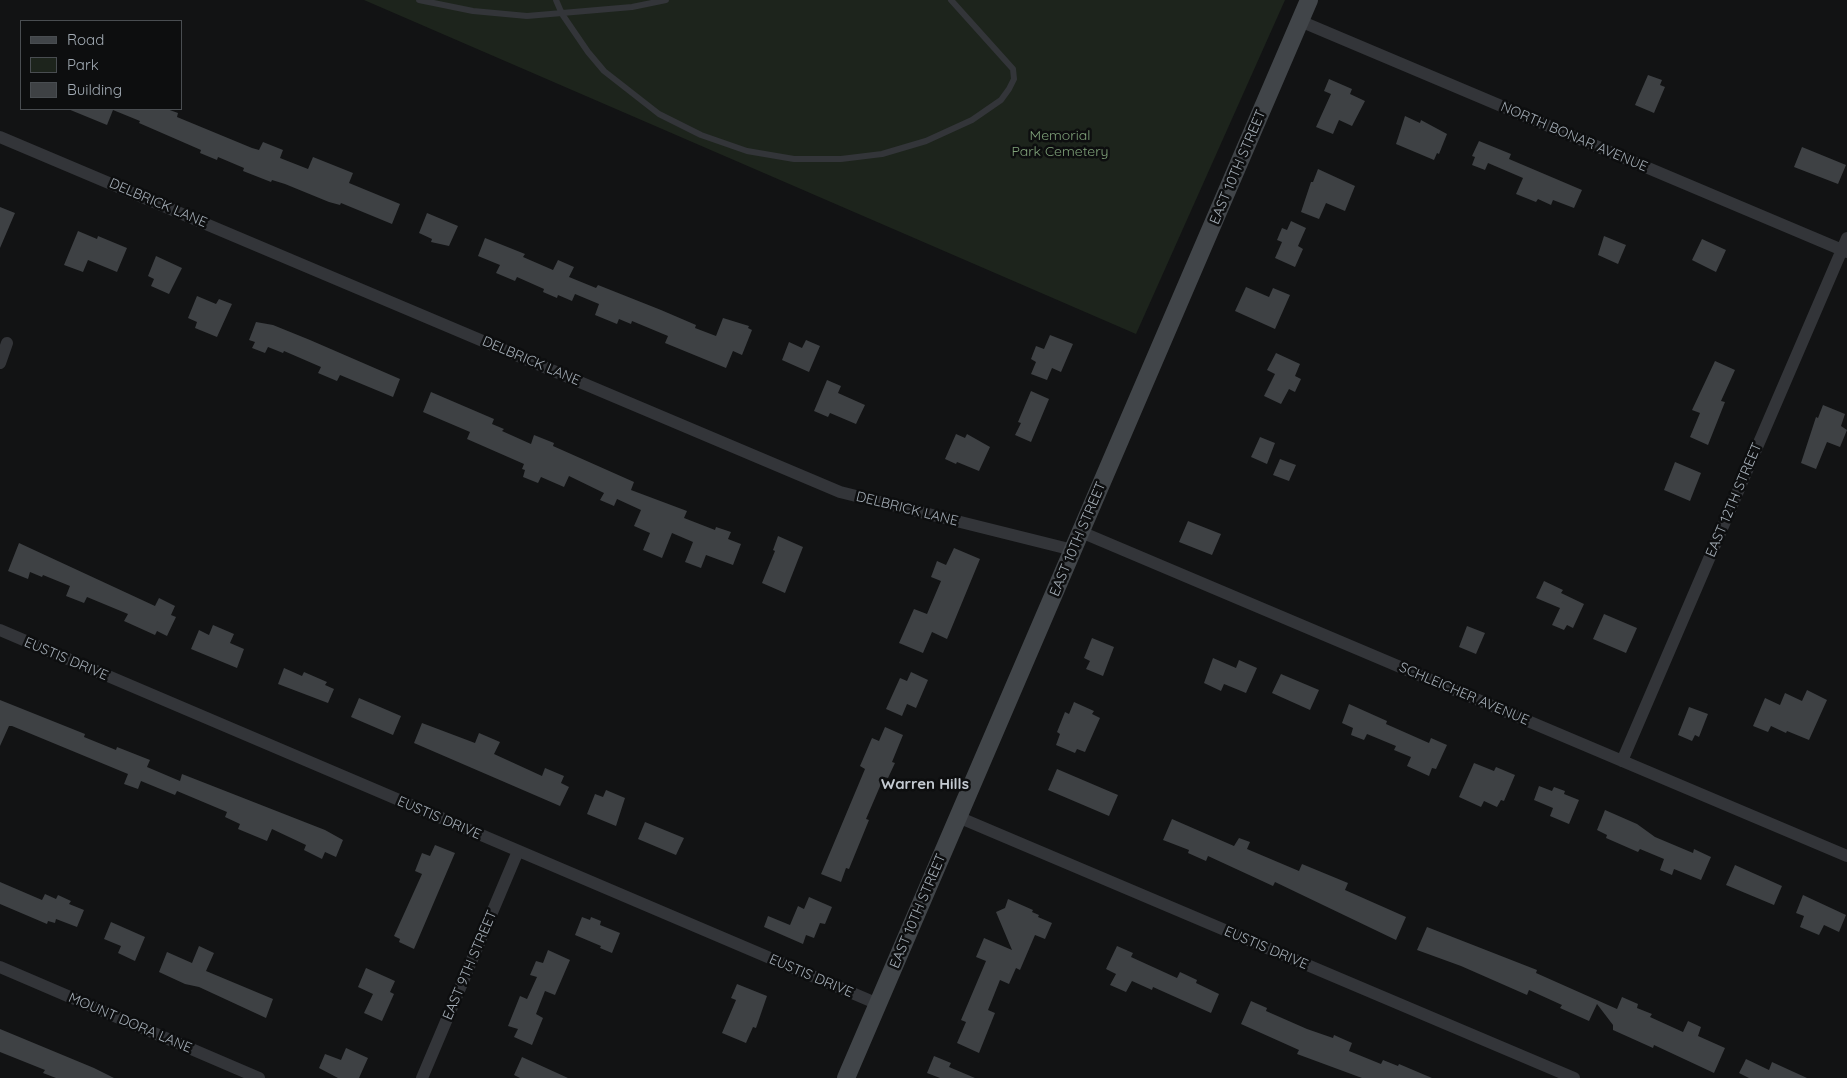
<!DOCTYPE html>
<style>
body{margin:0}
#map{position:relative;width:1847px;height:1078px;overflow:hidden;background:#121314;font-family:Quicksand,sans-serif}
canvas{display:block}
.legend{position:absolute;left:20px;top:20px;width:162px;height:90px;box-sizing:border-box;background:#0d0e0f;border:1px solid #494d51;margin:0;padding:6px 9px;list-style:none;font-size:15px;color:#a3acb5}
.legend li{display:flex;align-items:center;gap:10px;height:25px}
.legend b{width:25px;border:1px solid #494d51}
</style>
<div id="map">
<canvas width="1847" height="1078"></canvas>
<ul class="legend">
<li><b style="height:6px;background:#414549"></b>Road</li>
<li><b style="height:14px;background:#1d241c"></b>Park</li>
<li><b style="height:14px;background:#3e4144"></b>Building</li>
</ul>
</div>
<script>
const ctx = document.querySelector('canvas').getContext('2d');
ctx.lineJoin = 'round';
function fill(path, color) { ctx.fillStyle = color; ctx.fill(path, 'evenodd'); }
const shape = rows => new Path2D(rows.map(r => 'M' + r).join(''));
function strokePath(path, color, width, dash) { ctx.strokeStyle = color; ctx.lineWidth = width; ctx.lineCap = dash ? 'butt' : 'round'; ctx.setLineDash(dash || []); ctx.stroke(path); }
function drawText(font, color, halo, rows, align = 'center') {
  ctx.font = font + ' Quicksand,sans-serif'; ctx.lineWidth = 5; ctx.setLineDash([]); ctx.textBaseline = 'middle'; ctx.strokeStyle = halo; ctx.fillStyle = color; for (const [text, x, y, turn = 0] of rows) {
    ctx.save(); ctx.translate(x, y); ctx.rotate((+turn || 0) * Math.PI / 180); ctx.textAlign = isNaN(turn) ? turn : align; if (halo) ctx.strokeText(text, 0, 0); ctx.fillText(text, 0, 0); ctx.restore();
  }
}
fill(shape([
 [364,0,1285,0,1136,334]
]), '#1d241c');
fill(shape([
 [1648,75,1662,80,1660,85,1665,87,1654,113,1635,105],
 [1329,79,1352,89,1350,94,1365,101,1352,126,1339,120,1333,134,1316,127,1331,94,1324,91],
 [68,109,167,109,178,113,177,117,252,148,259,150,263,142,283,150,280,158,308,169,313,157,353,173,349,183,400,204,392,224,341,203,340,205,329,202,285,184,272,180,271,182,243,171,244,168,218,157,217,160,200,153,201,150,139,123,140,121,113,110,107,125],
 [1405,116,1420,123,1421,120,1447,134,1439,154,1437,153,1434,160,1396,144],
 [1479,141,1511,154,1509,159,1582,190,1574,208,1553,200,1551,205,1538,199,1536,202,1516,194,1523,178,1488,163,1485,170,1472,165,1475,157,1472,156],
 [1802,147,1846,165,1838,184,1794,167],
 [1318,169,1355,186,1345,211,1326,203,1319,219,1301,212,1311,182,1313,182],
 [0,207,15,213,0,248],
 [427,213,458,226,449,246,431,242,432,239,419,233],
 [1291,221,1306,228,1298,246,1303,249,1295,267,1275,258,1282,242,1277,240,1282,228,1287,230],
 [78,231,97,239,98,236,127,248,117,272,88,260,83,272,64,265],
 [1604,236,1626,245,1618,264,1598,255],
 [485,238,525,254,523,257,553,270,558,260,574,267,569,277,596,288,598,285,661,310,696,325,695,328,716,336,723,318,749,326,748,328,752,330,742,355,733,351,726,368,665,343,668,336,632,321,631,324,619,319,617,324,595,315,599,304,575,294,572,301,558,295,557,298,543,292,544,289,517,277,515,281,496,273,500,265,478,256],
 [1702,239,1726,250,1716,272,1692,260],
 [156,256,182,268,169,294,151,286,154,279,148,276],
 [1246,287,1269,297,1273,288,1290,295,1275,329,1235,311],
 [197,296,216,304,219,299,232,304,217,337,195,328,197,322,188,318],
 [256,322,273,325,310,340,400,379,393,397,340,375,337,381,318,373,321,367,284,351,283,353,268,347,265,353,252,348,255,342,249,340],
 [1050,335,1073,344,1061,372,1052,368,1047,380,1031,374,1036,362,1031,359,1036,346,1044,349],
 [806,340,820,346,809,372,782,360,789,342,802,348],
 [1276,353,1300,364,1295,376,1301,379,1295,392,1289,389,1281,404,1264,396,1275,374,1267,370],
 [1715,361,1735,370,1721,401,1725,402,1708,445,1690,437,1700,413,1692,410],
 [827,380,841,386,838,393,865,405,856,424,830,413,828,417,814,411],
 [1031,391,1049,399,1031,442,1015,435,1021,423,1018,422],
 [431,392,494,419,492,424,504,429,502,431,531,444,534,435,554,443,553,446,634,482,631,490,687,511,684,518,715,530,716,527,731,532,728,539,741,544,733,565,706,555,701,568,685,562,693,542,672,533,662,558,643,550,650,533,634,526,641,510,617,499,614,506,600,500,604,493,569,476,564,487,541,477,538,483,523,477,525,470,522,469,524,464,467,439,470,432,423,412],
 [1823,405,1845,414,1841,426,1847,430,1840,447,1827,442,1816,469,1801,463,1816,417,1818,418],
 [956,434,965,438,967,434,990,447,979,471,957,462,956,464,945,459],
 [1260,437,1275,443,1267,464,1251,457],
 [1280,459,1296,465,1289,481,1273,475],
 [1675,462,1701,473,1690,501,1664,490],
 [1188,521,1221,534,1212,555,1179,542],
 [778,536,803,547,785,593,762,583,775,551,773,550],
 [19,543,155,606,159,598,175,606,171,615,176,617,167,636,157,631,155,635,124,621,128,614,87,597,84,603,66,596,70,586,43,575,42,577,30,572,28,579,8,571],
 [954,548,980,559,947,639,932,632,923,653,899,643,914,609,927,614,941,581,931,577,937,561,946,565],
 [1544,581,1563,590,1561,593,1584,604,1573,628,1567,625,1564,630,1552,625,1560,608,1536,598],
 [1604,614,1637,628,1626,653,1593,639],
 [213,625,234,634,230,643,244,649,237,668,191,649,199,630,209,635],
 [1467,626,1485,633,1476,654,1459,647],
 [1092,638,1114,647,1103,676,1086,669,1090,661,1084,658],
 [1213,658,1236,668,1239,660,1257,668,1246,693,1224,684,1221,691,1204,683],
 [284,668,302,676,304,672,327,682,325,685,334,689,328,703,278,684],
 [911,672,928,680,916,708,907,704,902,716,886,709,900,678,907,681],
 [1281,674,1319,690,1310,710,1272,693],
 [1807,690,1827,700,1809,740,1787,731,1786,733,1771,726,1768,732,1753,726,1765,698,1780,705,1785,693,1802,701],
 [359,698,401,716,393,735,351,717],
 [0,700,85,734,84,737,116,750,117,747,150,760,147,767,180,781,182,774,325,830,343,840,336,857,325,852,322,859,304,850,306,845,272,829,267,841,238,829,240,824,225,817,227,812,177,791,175,795,141,781,138,789,124,784,128,774,12,726,9,726,0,746],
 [1074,702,1094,711,1092,714,1100,718,1085,752,1077,749,1075,753,1056,745,1060,734,1057,732,1065,712,1069,714],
 [1349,704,1387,721,1386,724,1429,743,1431,738,1447,745,1436,769,1432,768,1429,776,1407,766,1411,757,1394,750,1396,746,1367,734,1364,740,1351,735,1353,728,1342,723],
 [1689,707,1708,714,1699,737,1695,735,1692,741,1678,735],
 [422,723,475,743,479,733,500,742,494,754,542,776,545,768,564,776,561,783,569,787,560,806,414,743],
 [885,727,903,735,892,762,895,763,888,778,884,777,866,819,869,820,849,869,846,868,841,882,821,874,865,769,860,766,872,738,879,741],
 [1474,763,1494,771,1496,767,1515,775,1504,801,1501,800,1497,807,1484,801,1481,807,1459,797],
 [1057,769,1118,795,1109,816,1048,790],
 [1539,786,1552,791,1554,787,1565,791,1564,794,1579,800,1569,824,1550,816,1553,808,1534,800],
 [606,790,625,798,616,826,587,814,595,794,603,797],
 [1605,810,1637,824,1655,837,1693,853,1694,849,1711,857,1701,880,1674,869,1672,875,1660,870,1664,859,1640,849,1638,852,1606,838,1607,835,1597,830],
 [1172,819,1234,846,1239,838,1250,842,1247,849,1299,871,1302,864,1348,883,1345,890,1406,917,1396,940,1275,882,1273,886,1208,856,1206,861,1188,853,1189,850,1163,840],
 [645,822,684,838,676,855,638,839],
 [435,845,455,853,414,949,399,942,400,939,394,936,422,874,415,871,422,853,430,856],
 [1735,865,1782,886,1774,905,1726,885],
 [0,882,42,900,45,894,56,899,58,895,71,901,69,904,84,910,77,927,56,919,55,923,48,921,47,924,0,904],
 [1803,895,1846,915,1839,932,1824,925,1819,935,1800,927,1804,916,1796,913],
 [809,897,832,907,825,924,820,923,814,938,806,935,803,944,764,927,768,916,790,925,798,906,804,909],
 [1008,899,1033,910,1032,912,1039,915,1038,917,1052,923,1045,939,1035,935,1020,970,1016,968,1009,984,1000,980,988,1010,995,1013,979,1053,957,1043,966,1022,961,1020,986,961,976,957,984,938,1012,950,996,912,1005,908],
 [582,917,590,920,591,917,601,921,600,925,620,933,612,953,600,948,601,946,575,935],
 [111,922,145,937,135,961,118,953,121,946,104,939],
 [1427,927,1537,970,1536,973,1617,1009,1622,997,1638,1004,1637,1008,1652,1014,1650,1017,1683,1032,1688,1021,1701,1027,1698,1036,1725,1048,1714,1073,1654,1045,1653,1048,1613,1030,1613,1025,1597,1004,1589,1021,1560,1008,1562,1005,1529,990,1527,995,1461,966,1417,950],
 [199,946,214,953,206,971,273,999,266,1018,199,987,185,984,159,972,167,952,192,963],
 [1117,946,1133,953,1131,957,1177,978,1180,972,1197,980,1196,983,1219,994,1211,1013,1153,987,1152,990,1132,981,1126,992,1110,985,1116,974,1106,969],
 [548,950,570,960,555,995,545,991,536,1014,543,1018,532,1045,514,1037,518,1029,508,1026,520,996,527,999,537,977,530,975,536,961,543,963],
 [366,968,395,981,390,992,394,994,382,1021,364,1013,373,994,358,987],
 [737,984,767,996,756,1028,753,1027,746,1043,722,1033,736,1000,731,998],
 [1251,1001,1267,1008,1266,1011,1307,1029,1333,1038,1334,1035,1352,1043,1349,1051,1381,1064,1383,1060,1398,1066,1399,1064,1432,1078,1362,1078,1297,1054,1299,1050,1241,1024],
 [0,1029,94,1068,114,1078,56,1078,43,1073,45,1070,0,1052],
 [346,1048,368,1058,359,1078,338,1078,319,1068,325,1054,341,1060],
 [934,1056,951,1063,949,1067,975,1078,940,1078,927,1073],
 [522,1057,568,1078,520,1078,514,1075],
 [1746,1059,1769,1070,1772,1062,1807,1078,1749,1078,1739,1073]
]), '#3e4144');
strokePath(shape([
 [419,0,473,11,527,16,632,7,666,0],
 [556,0,562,14,588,52,604,71,659,114,701,135,747,151,794,159,841,159,882,154,926,141,972,120,1001,100,1009,89,1014,79,1013,69,951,0]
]), '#333539', 6);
strokePath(shape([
 [1300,21,1847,252],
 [0,137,840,492,1073,550],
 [0,363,7,343],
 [1081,532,1847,856],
 [0,630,878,1004],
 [1622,761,1847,238],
 [958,817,1574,1078],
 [0,967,259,1078],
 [422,1078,518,851]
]), '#333539', 12);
strokePath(shape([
 [846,1078,1309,0]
]), '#414549', 18);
drawText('14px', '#7fa179', '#0d0e0f', [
 ["Memorial",1060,136],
 ["Park Cemetery",1060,152]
]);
drawText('14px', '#a3acb5', '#0d0e0f', [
 ["NORTH BONAR AVENUE",1574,137,23],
 ["EAST 10TH STREET",1238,167,-67],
 ["DELBRICK LANE",158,203,23],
 ["DELBRICK LANE",531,361,23],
 ["EAST 12TH STREET",1734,500,-67],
 ["DELBRICK LANE",907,509,14],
 ["EAST 10TH STREET",1078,539,-67],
 ["EUSTIS DRIVE",66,659,23],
 ["SCHLEICHER AVENUE",1464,694,23],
 ["EUSTIS DRIVE",439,818,23],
 ["EAST 10TH STREET",918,911,-67],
 ["EUSTIS DRIVE",1266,948,23],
 ["EAST 9TH STREET",470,965,-67],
 ["EUSTIS DRIVE",811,976,23],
 ["MOUNT DORA LANE",130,1023,23]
]);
drawText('bold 15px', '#c4cad1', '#0d0e0f', [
 ["Warren Hills",925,784]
]);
</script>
